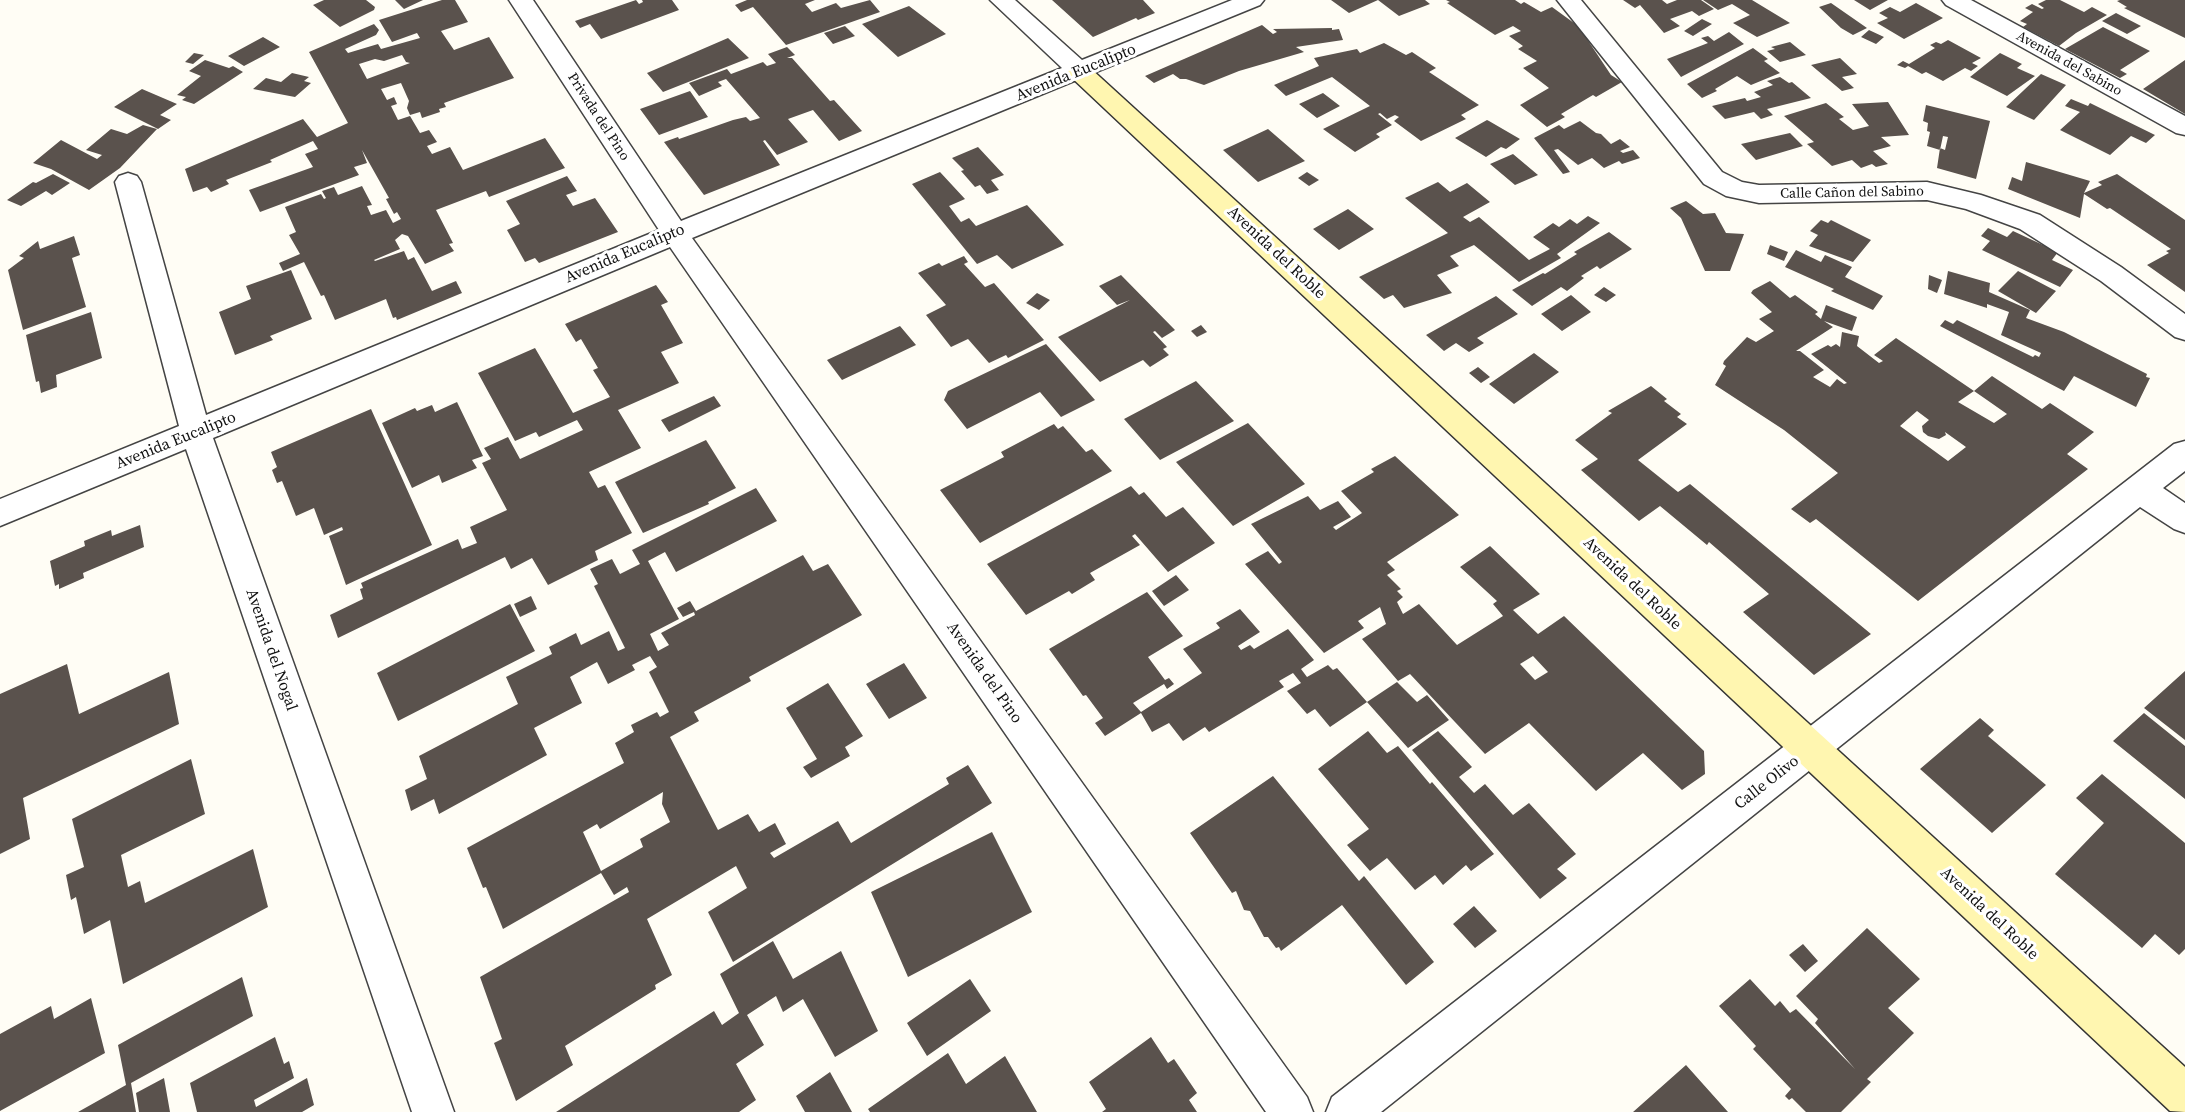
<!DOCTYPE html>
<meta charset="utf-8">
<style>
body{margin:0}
canvas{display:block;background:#fffdf5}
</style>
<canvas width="2185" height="1112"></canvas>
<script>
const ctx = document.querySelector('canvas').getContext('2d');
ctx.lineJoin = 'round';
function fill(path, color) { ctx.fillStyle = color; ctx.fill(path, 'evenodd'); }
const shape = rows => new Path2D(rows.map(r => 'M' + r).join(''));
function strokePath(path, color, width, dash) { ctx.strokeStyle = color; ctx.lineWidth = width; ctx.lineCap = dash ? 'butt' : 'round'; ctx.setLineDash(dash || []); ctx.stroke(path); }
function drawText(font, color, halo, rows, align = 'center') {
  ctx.font = font + ' "Source Serif 4",serif'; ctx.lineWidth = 6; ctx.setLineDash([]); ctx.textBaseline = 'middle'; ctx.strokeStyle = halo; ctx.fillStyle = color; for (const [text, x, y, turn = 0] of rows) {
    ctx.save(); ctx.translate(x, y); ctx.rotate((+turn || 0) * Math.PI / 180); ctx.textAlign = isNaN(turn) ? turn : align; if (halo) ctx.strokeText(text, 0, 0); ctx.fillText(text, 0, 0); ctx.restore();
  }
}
fill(shape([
 [324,0,366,0,375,7,374,10,340,27,313,5],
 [395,0,423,0,404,9],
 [442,0,455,0,468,22,441,31,454,50,489,37,514,78,444,103,446,107,439,109,440,112,422,118,420,112,410,115,407,108,409,101,401,83,381,89,387,100,394,97,397,104,391,106,398,120,410,116,420,133,429,130,437,142,427,146,432,154,450,147,463,170,545,138,565,168,489,197,486,191,436,210,453,243,449,244,454,251,425,264,408,236,402,234,395,240,400,249,374,260,375,261,404,251,408,260,414,257,432,291,456,281,462,293,397,320,396,317,393,318,386,299,335,320,324,295,321,296,304,262,283,271,279,263,300,254,289,235,296,232,285,207,321,194,324,199,326,198,322,191,334,187,338,195,362,186,372,205,367,206,371,215,386,210,393,223,401,219,397,212,394,214,386,199,389,198,362,150,367,163,354,167,359,175,260,212,249,190,313,167,305,154,318,149,313,141,270,160,272,162,226,180,229,184,211,192,207,187,193,192,185,169,303,119,317,137,348,123,309,52,374,24,379,30,376,35,345,49,348,53,378,44,381,49,420,38,417,33,392,42,379,20],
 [402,55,406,62,410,63,367,79,359,64,375,59,384,61],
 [636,0,639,4,643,2,642,0,672,0,679,10,601,39,590,24,580,28,575,21],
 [747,0,815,0,805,4,812,12,836,3,841,8,870,0,880,12,786,45,753,7,741,12,735,5],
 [1052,0,1143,0,1155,13,1138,20,1136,18,1093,37],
 [1331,0,1425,0,1430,4,1399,16,1378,0,1349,13],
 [1446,0,1515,0,1521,4,1524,2,1541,12,1552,7,1574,23,1582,20,1598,34,1587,39,1611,75,1622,82,1596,97,1593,95,1561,114,1565,117,1547,127,1520,105,1549,88,1523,68,1537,61,1518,49,1523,46,1509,36,1521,31,1513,26,1495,35,1447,3,1450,2],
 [1623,0,1662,0,1667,4,1677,0,1701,0,1714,9,1699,16,1692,11,1670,19,1680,26,1664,33,1640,5,1635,8],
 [1703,0,1752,0,1790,23,1757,37,1733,23,1750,15,1732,4,1718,10],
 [1854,0,1888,0,1870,10],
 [2046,0,2060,0,2084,12,2092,7,2107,15,2076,33,2059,46,2023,27,2027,24,2020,21,2033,12,2025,8,2032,4,2042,9,2044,8,2038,4],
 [2120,0,2185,0,2185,38,2124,8,2127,7,2117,1],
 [1831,3,1867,28,1853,35,1841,28,1819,7],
 [1916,3,1943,18,1904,39,1877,23,1888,18,1879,13,1890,7,1900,12],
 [909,6,946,34,898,57,862,24],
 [2116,13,2141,26,2127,34,2102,21],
 [1702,19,1712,24,1693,36,1684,31],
 [1262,25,1273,34,1277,32,1273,29,1332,28,1332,30,1339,29,1343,40,1296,47,1304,52,1239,71,1204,85,1186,79,1180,79,1173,74,1154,83,1145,76],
 [845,26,855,36,833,44,824,33],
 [2103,27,2150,51,2120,70,2127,74,2120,78,2065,49],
 [1869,30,1884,37,1876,44,1861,37],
 [1729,32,1744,44,1681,77,1667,59,1708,43,1701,38,1708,36,1714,41],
 [263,37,280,47,244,66,228,56],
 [728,38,749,58,663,92,647,73],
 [1948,40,1981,58,1972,63,1978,66,1971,71,1965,68,1943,81,1926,72,1922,74,1908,66,1905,68,1897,65,1903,61,1909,64,1935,48,1930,45,1936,42,1941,44],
 [1790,42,1806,55,1780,62,1767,51,1775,49,1771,47],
 [1384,43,1406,55,1412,52,1436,68,1429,72,1479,105,1461,115,1466,119,1421,141,1394,121,1399,117,1395,115,1387,119,1380,113,1378,114,1392,125,1376,134,1380,137,1355,152,1323,129,1370,106,1332,77,1286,96,1274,85,1319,66,1314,58,1357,49,1360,53],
 [787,47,795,55,787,58,792,58,830,101,834,100,862,131,839,141,813,110,788,119,808,142,777,155,765,140,763,141,780,165,704,195,664,142,678,137,679,139,733,120,746,117,750,121,760,118,726,79,718,82,722,86,699,96,689,83,727,69,731,74,763,62,767,66,776,63,768,54],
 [1753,48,1768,59,1764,61,1780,73,1751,85,1737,76,1715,89,1717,91,1702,98,1687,84],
 [194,53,204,55,193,64,185,62],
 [2000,53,2022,64,2017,68,2035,76,2007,96,1970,77],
 [1840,58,1857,74,1842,77,1854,88,1842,91,1811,65],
 [205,60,229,68,233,66,243,72,194,104,182,100,186,97,177,95,201,76,189,71],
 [2185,60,2185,114,2143,89],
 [292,73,309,77,304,81,311,83,295,97,253,89,266,78,281,82],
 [2041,74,2066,85,2034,120,2006,107],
 [1780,77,1789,83,1792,82,1811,98,1767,109,1773,115,1761,119,1754,112,1725,119,1712,106,1745,98,1747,101,1761,97,1754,92,1773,85,1767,81],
 [142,89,177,104,160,115,171,120,158,129,114,107],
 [690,91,708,117,659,135,640,109],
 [1323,93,1340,106,1317,118,1299,104],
 [2071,99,2088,106,2090,103,2155,135,2146,143,2131,136,2110,155,2060,130,2080,112,2065,106],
 [1888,102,1909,135,1881,137,1891,146,1873,151,1888,164,1876,167,1872,164,1861,168,1852,160,1832,166,1807,144,1814,142,1784,116,1826,103,1844,117,1839,119,1853,130,1869,126,1852,104],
 [1926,105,1990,121,1976,179,1937,168,1940,148,1945,150,1948,137,1943,136,1940,150,1927,146,1930,132,1927,131,1928,123,1923,121],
 [1487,120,1489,121,1520,139,1506,149,1501,147,1486,157,1455,138],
 [1580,121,1596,133,1601,134,1611,144,1620,139,1630,147,1620,151,1623,153,1633,150,1640,158,1622,164,1619,161,1604,168,1592,158,1578,165,1558,149,1554,150,1570,172,1563,174,1534,138,1559,125,1564,129],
 [143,125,157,129,120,168,89,190,51,169,33,163,61,140,97,159,102,155,86,150,111,129,127,134],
 [1268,129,1305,161,1258,182,1223,150],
 [1790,133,1803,146,1756,160,1741,144],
 [978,147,1004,175,991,180,999,190,987,194,980,185,975,187,961,171,964,170,952,158],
 [1513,154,1538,175,1515,185,1490,164],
 [2026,162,2090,181,2084,193,2102,185,2098,182,2117,174,2185,220,2185,292,2147,265,2169,253,2166,251,2171,249,2110,208,2107,209,2084,194,2080,218,2008,189,2012,177,2022,181],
 [940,172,965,199,949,206,961,222,969,218,976,226,1027,205,1064,245,1012,269,997,255,977,264,912,184],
 [1307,172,1319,180,1309,186,1298,178],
 [53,174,70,183,52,195,46,191,21,206,7,200,33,182,36,183],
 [567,176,577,191,566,195,573,206,595,198,618,232,539,263,535,258,525,262,507,230,520,224,506,201],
 [1438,182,1450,192,1467,183,1490,202,1463,217,1470,222,1479,217,1529,260,1550,249,1533,237,1553,223,1559,227,1570,219,1577,224,1588,216,1600,223,1557,254,1561,258,1519,282,1474,245,1450,256,1459,266,1437,275,1452,293,1404,308,1393,295,1384,299,1359,277,1448,233,1405,198],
 [1686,201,1703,214,1715,213,1726,233,1744,234,1730,271,1705,271,1681,218,1670,208],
 [1348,209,1374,229,1339,250,1313,229],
 [1821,220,1828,223,1831,220,1871,240,1853,262,1809,246,1818,235,1810,231],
 [1988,228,2007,237,2013,231,2058,252,2052,260,2073,270,2060,287,1982,250,1990,241,1981,236],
 [1609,232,1632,249,1600,269,1597,266,1581,276,1584,278,1567,291,1561,287,1532,306,1512,290,1543,273,1545,274,1577,254,1574,252],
 [74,236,80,255,72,258,86,307,23,330,8,270,24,258,19,256,38,241,40,249],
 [1770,245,1788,252,1784,261,1767,254],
 [1796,250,1821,262,1825,255,1852,267,1845,277,1883,296,1873,310,1831,291,1834,289,1785,267],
 [964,256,968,262,964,264,985,287,994,283,1044,340,1008,358,1006,355,989,363,968,339,951,347,926,315,946,305,918,273,939,263,942,266],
 [291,270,312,319,270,336,273,340,235,355,219,312,251,299,246,286],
 [1948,271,1990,283,1989,292,2030,310,2026,318,2064,332,2147,374,2146,377,2150,378,2136,407,2074,376,2064,391,1940,326,1945,320,1953,324,1957,320,2033,357,2035,355,2039,357,2041,353,2001,335,2009,312,1987,304,1987,308,1944,294],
 [2018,271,2056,291,2036,313,1998,291],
 [1121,275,1175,330,1162,338,1155,331,1153,332,1167,347,1163,349,1169,355,1150,367,1143,360,1100,382,1058,337,1130,300,1117,305,1099,286],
 [1929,275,1942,280,1937,293,1928,289],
 [1770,281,1790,298,1795,295,1818,312,1815,314,1821,319,1826,305,1857,317,1852,331,1824,321,1833,327,1796,351,1800,351,1824,370,1813,377,1830,387,1837,379,1844,384,1847,383,1811,354,1828,345,1831,347,1836,344,1840,347,1842,332,1859,336,1857,346,1879,363,1883,361,1874,355,1896,338,1974,391,1992,376,2042,409,2050,403,2094,432,2067,454,2088,469,1918,601,1816,519,1810,523,1791,509,1838,473,1784,430,1715,385,1726,366,1723,364,1724,361,1747,337,1756,342,1774,331,1759,319,1772,312,1751,293,1753,290],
 [1974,391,1987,400,2007,414,1994,423,1958,402],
 [1917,411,1929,420,1922,426,1923,432,1928,436,1939,439,1946,435,1945,432,1966,447,1948,461,1900,426],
 [656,285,668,302,661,305,683,343,661,352,679,383,618,410,641,448,589,472,598,488,605,485,632,533,595,551,598,560,548,585,532,558,511,569,505,557,338,638,330,615,363,599,360,589,363,588,361,583,458,539,462,549,477,543,470,527,507,510,482,463,491,459,484,448,508,437,520,459,583,430,577,420,539,437,536,432,515,441,478,373,535,348,573,413,610,397,593,370,598,368,581,339,576,342,565,324],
 [1604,287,1616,295,1606,302,1594,295],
 [1037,293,1050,300,1039,310,1026,303],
 [1571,295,1591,312,1562,331,1541,314],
 [1496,296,1518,314,1477,338,1484,343,1469,352,1456,343,1444,351,1426,335],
 [91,312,102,358,56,375,57,387,41,393,39,381,36,382,26,335],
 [1201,325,1207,332,1197,337,1191,331],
 [900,326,916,345,842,380,827,360],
 [1046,344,1095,400,1061,417,1040,392,967,429,944,400,948,391],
 [1534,353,1559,372,1514,404,1489,384],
 [1478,367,1490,377,1481,383,1469,373],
 [1196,381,1234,421,1160,460,1124,419],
 [1651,386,1667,399,1664,401,1681,414,1677,417,1687,424,1638,460,1678,492,1690,484,1871,634,1814,675,1743,612,1769,594,1709,542,1707,545,1660,506,1639,521,1581,470,1598,459,1575,440,1612,413,1608,411],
 [714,396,721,406,669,432,661,420],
 [457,402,483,456,472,460,477,468,442,483,439,475,412,488,382,423,415,408,417,411,432,405,435,412],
 [371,409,432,545,346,585,329,536,343,530,342,527,324,535,314,508,296,516,282,481,277,483,272,470,277,467,271,452],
 [1248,423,1305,484,1233,526,1176,462],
 [1054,424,1058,429,1063,426,1086,452,1092,449,1112,471,980,543,940,490,1004,457,1001,452],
 [706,440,736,488,708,502,709,504,643,533,615,482],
 [1395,456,1459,515,1387,562,1395,570,1387,575,1401,589,1397,591,1403,597,1397,602,1403,614,1419,604,1457,645,1503,616,1493,604,1497,601,1460,567,1490,546,1540,594,1513,610,1538,634,1564,616,1704,751,1705,774,1682,790,1643,753,1596,791,1529,723,1485,754,1410,674,1398,681,1362,639,1386,624,1380,607,1358,621,1364,628,1324,653,1245,564,1268,551,1279,564,1282,562,1251,524,1308,496,1320,510,1338,501,1351,517,1333,527,1336,530,1362,513,1341,491,1374,472,1371,469],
 [1533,656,1548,672,1535,680,1520,664],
 [1131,486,1139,495,1144,492,1166,517,1183,507,1215,543,1168,572,1135,534,1132,536,1140,545,1090,573,1095,580,1072,594,1069,591,1026,615,987,564],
 [756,488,777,521,676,572,665,552,648,561,679,619,650,634,658,651,669,645,661,633,695,615,694,612,683,617,677,608,690,601,696,611,803,555,813,571,828,564,862,615,749,677,751,681,694,712,699,721,670,737,718,830,748,814,759,832,775,823,786,844,770,853,774,858,838,821,851,843,949,784,946,778,968,765,992,803,733,962,708,912,747,888,736,866,647,919,672,975,655,985,656,989,565,1046,573,1065,516,1101,494,1043,502,1039,480,977,629,892,627,887,614,895,601,873,503,929,486,887,483,888,467,848,624,763,615,743,634,732,631,725,657,712,660,717,669,712,649,672,657,667,650,656,632,665,635,670,608,684,597,662,570,677,582,703,534,728,547,755,439,814,434,799,411,811,405,790,427,779,419,756,518,704,506,677,552,654,549,647,576,633,581,645,609,631,618,651,625,648,594,586,598,584,590,569,612,559,620,574,640,564,632,550],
 [663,792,662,804,670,822,640,839,643,847,601,871,583,832,597,824,600,829],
 [140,525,144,547,83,573,84,578,59,589,59,584,55,586,50,561,85,546,84,541,111,530,112,536],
 [1176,575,1189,590,1164,606,1152,591],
 [1147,592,1183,636,1148,657,1165,680,1169,678,1174,684,1167,689,1164,684,1133,703,1141,712,1202,673,1183,649,1220,628,1216,623,1240,609,1260,632,1238,646,1241,650,1250,645,1254,649,1288,629,1314,660,1301,669,1307,677,1328,665,1333,670,1337,668,1367,702,1330,727,1315,709,1307,714,1287,691,1301,683,1293,673,1279,681,1284,687,1209,732,1205,727,1183,741,1169,723,1152,732,1141,713,1105,736,1095,723,1103,718,1086,695,1083,696,1049,649],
 [531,596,537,609,520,617,514,604],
 [510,604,535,651,398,721,377,673],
 [904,663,927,698,889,719,866,684],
 [67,664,79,714,169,672,179,724,23,798,30,839,0,854,0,694],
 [2185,671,2185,740,2144,708],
 [1397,682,1417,702,1427,695,1449,720,1408,748,1367,702],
 [828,683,863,736,845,747,850,756,811,778,803,767,817,759,786,708],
 [2144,713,2185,746,2185,799,2113,741],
 [1980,718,1994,730,1988,736,2046,785,1992,833,1920,769],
 [1368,731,1387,753,1398,746,1430,784,1432,782,1494,854,1471,871,1466,865,1443,885,1435,875,1415,890,1387,858,1370,871,1347,845,1369,829,1318,769],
 [1438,731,1472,767,1459,777,1474,793,1485,784,1513,815,1529,803,1576,854,1557,869,1567,878,1540,899,1412,750],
 [191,759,205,814,121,855,128,887,140,881,145,903,253,849,268,907,123,984,110,920,84,934,76,897,71,900,66,875,84,867,72,819],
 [2102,774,2185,843,2185,949,2179,955,2155,934,2142,948,2055,874,2104,823,2076,798],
 [1273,776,1359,881,1364,876,1434,962,1406,985,1342,905,1281,951,1279,947,1276,948,1268,937,1264,937,1250,911,1244,910,1236,891,1232,893,1190,833],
 [992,832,1032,912,908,977,871,892],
 [1474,906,1497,931,1475,948,1453,924],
 [1867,928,1920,979,1888,1008,1914,1033,1867,1079,1871,1082,1841,1112,1806,1112,1792,1098,1789,1100,1785,1096,1791,1089,1753,1049,1756,1046,1719,1006,1750,979,1775,1006,1780,1001,1790,1013,1796,1009,1855,1069,1815,1023,1818,1019,1796,996],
 [773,941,793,979,841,951,878,1031,835,1057,803,999,783,1012,776,996,747,1015,764,1045,736,1064,756,1100,739,1112,556,1112,714,1011,722,1025,739,1013,720,974],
 [1803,944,1818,961,1805,972,1789,955],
 [242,977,253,1016,131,1083,136,1112,78,1112,126,1085,118,1045],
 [970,979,991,1011,927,1056,907,1023],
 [91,998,105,1053,0,1111,0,1034,51,1006,54,1019],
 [275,1037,284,1064,289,1061,294,1078,254,1100,256,1107,307,1078,314,1105,302,1112,197,1112,190,1083],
 [1151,1037,1168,1063,1174,1059,1197,1093,1189,1100,1197,1112,1102,1112,1106,1109,1089,1082],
 [948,1053,966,1084,1005,1056,1037,1112,870,1112,868,1109],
 [1686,1065,1728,1112,1633,1112],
 [830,1072,852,1112,805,1112,796,1096],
 [164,1078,170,1112,139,1112,136,1093]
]), '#5a524d');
const street = shape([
 [509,0,533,0,681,221,1062,68,990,0,1015,0,1082,60,1232,0,1264,0,1260,5,1091,74,1089,77,1079,79,692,238,1307,1097,1313,1112,1266,1112,670,247,213,438,454,1112,412,1112,186,449,0,526,0,499,179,426,115,182,119,176,128,173,137,176,141,182,206,415,659,230,509,0],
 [1557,0,1581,0,1722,172,1742,182,1759,185,1927,182,1981,195,2040,215,2121,267,2185,314,2185,340,2175,337,2101,281,2020,229,1966,209,1927,200,1759,203,1726,196,1704,184,1557,0],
 [1942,0,1971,0,2185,116,2185,135,2176,133,1946,5,1942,0],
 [2185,441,2185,471,2163,488,2185,503,2185,533,2174,529,2140,507,1381,1112,1326,1112,1332,1097,2174,444,2185,441]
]);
const secondary = shape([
 [1080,64,1089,67,2185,1067,2185,1112,2170,1111,1071,77,1068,72,1071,67,1080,64]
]);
strokePath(street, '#444', 3);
strokePath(secondary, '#333', 3);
fill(street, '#fff');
fill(secondary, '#fff6b0');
drawText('14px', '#111', '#fff', [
 ["Avenida del Sabino",2069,64,29],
 ["Privada del Pino",598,117,57],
 ["Calle Cañon del Sabino",1852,193,-1]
]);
drawText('16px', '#111', '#fff', [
 ["Avenida Eucalipto",1076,73,-22],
 ["Avenida del Roble",1276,253,43],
 ["Avenida Eucalipto",625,254,-23],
 ["Avenida Eucalipto",176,441,-22],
 ["Avenida del Roble",1632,584,43],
 ["Avenida del Nogal",271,650,71],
 ["Avenida del Pino",984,673,55],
 ["Calle Olivo",1767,783,-38],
 ["Avenida del Roble",1989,914,43]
]);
</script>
